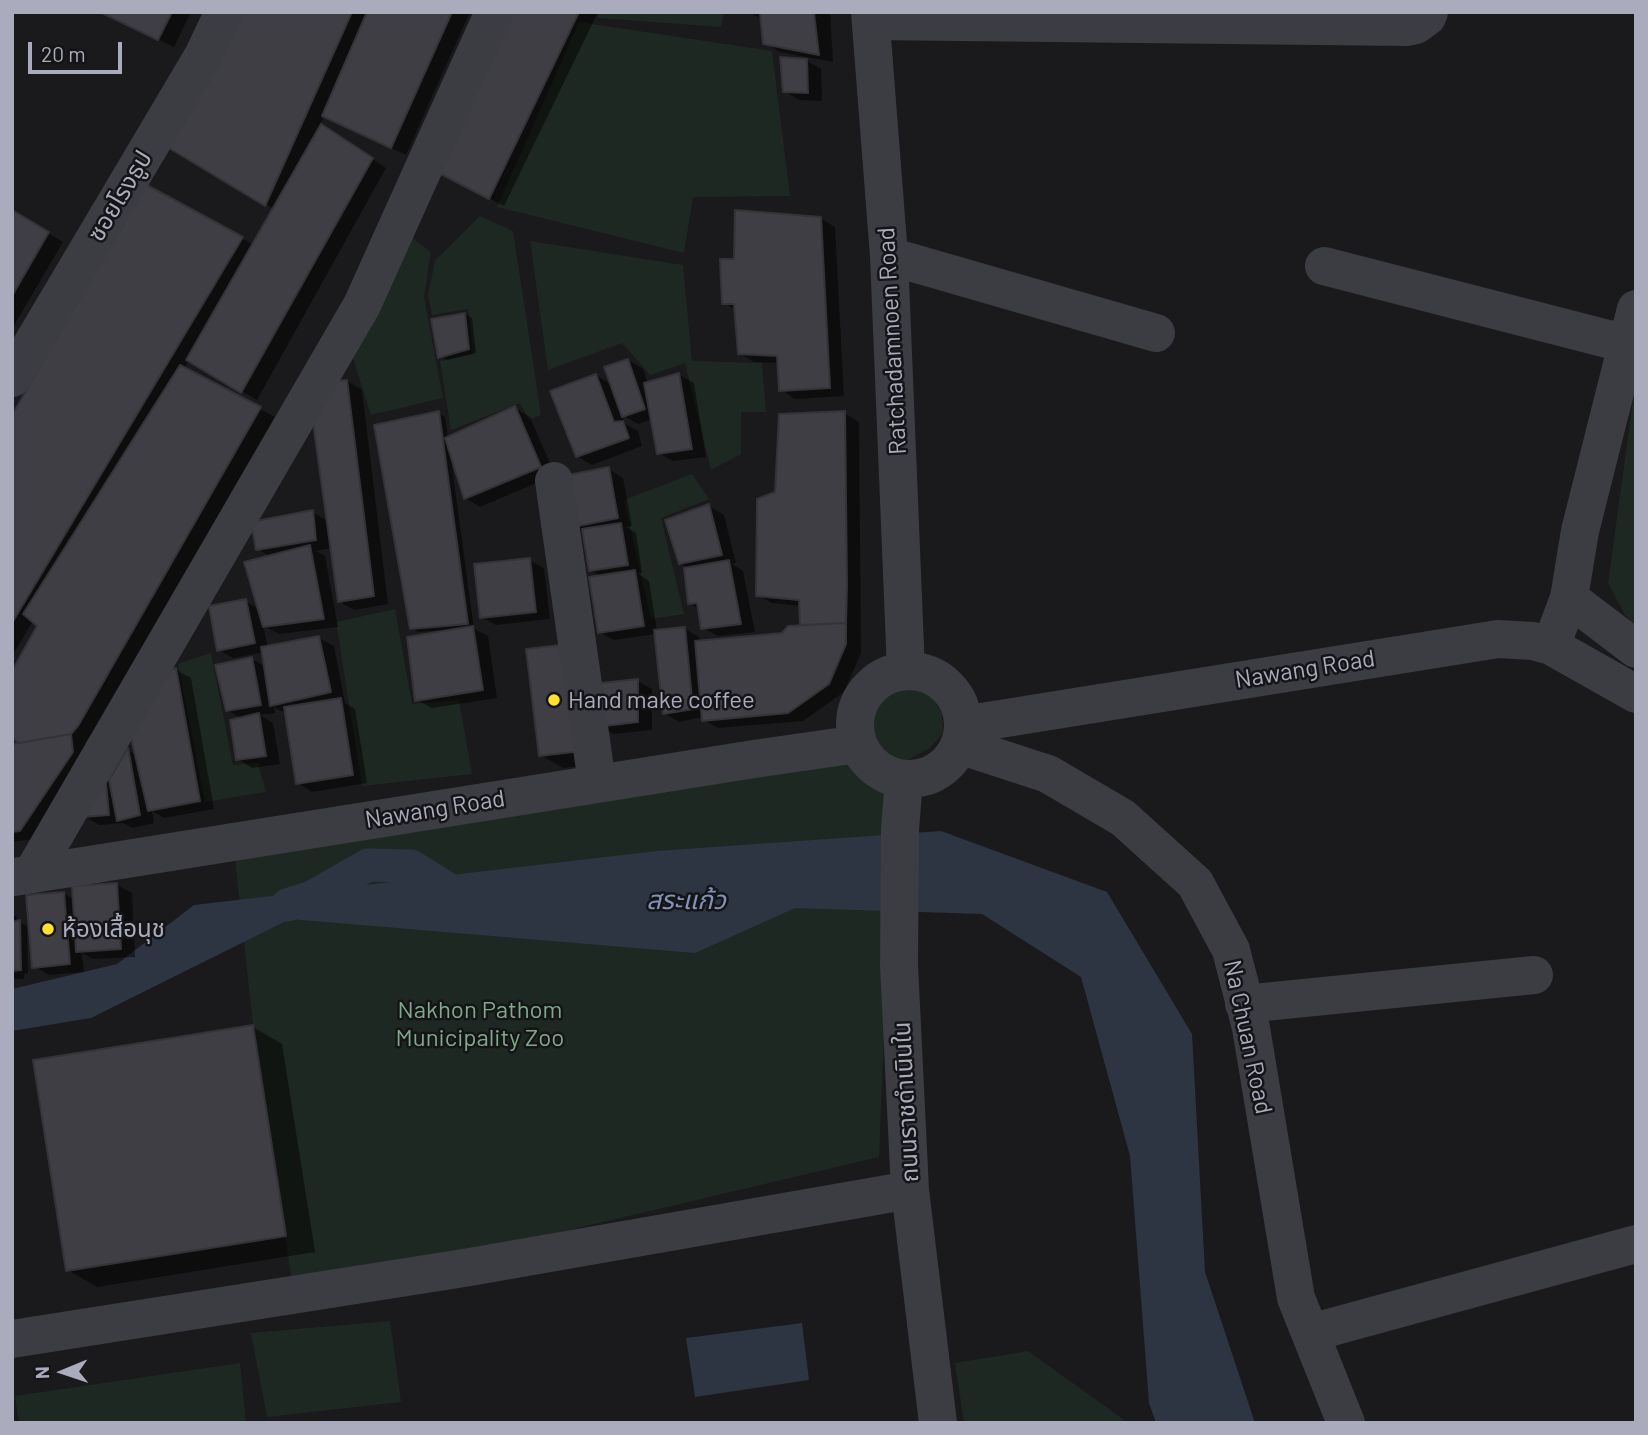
<!DOCTYPE html>
<meta charset="utf-8">
<style>
body{margin:0}
#map{position:relative;width:1648px;height:1435px;overflow:hidden;background:#1a191c;font-family:Barlow,sans-serif}
canvas{display:block}
.frame{position:absolute;inset:0;border:14px solid #aaacbd;pointer-events:none}
.north{position:absolute;left:28px;top:1337px;width:70px;height:70px;-webkit-text-stroke:5px #151417;paint-order:stroke;rotate:268deg;font-size:19px;font-weight:700;line-height:28px;text-align:center;color:#aaacbd}
.north::after{content:'';display:block;margin:auto;width:24px;height:32px;background:#aaacbd;clip-path:polygon(50% 0,100% 100%,50% 72%,0 100%)}
.scale{position:absolute;left:28px;top:42px;width:94px;height:32px;box-sizing:border-box;border:4px solid #aaacbd;border-top:0;padding-left:9px;font-size:21px;line-height:24px;white-space:nowrap;color:#aaacbd;-webkit-text-stroke:5px #151417;paint-order:stroke}
</style>
<div id="map">
<canvas width="1648" height="1435"></canvas>
<div class="frame"></div>
<div class="north">N</div>
<div class="scale">20 m</div>
</div>
<script>
const ctx = document.querySelector('canvas').getContext('2d');
ctx.lineJoin = 'round';
function fill(path, color) { ctx.fillStyle = color; ctx.fill(path, 'evenodd'); }
const shape = rows => new Path2D(rows.map(r => 'M' + r).join(''));
function strokePath(path, color, width, dash) { ctx.strokeStyle = color; ctx.lineWidth = width; ctx.lineCap = dash ? 'butt' : 'round'; ctx.setLineDash(dash || []); ctx.stroke(path); }
function drawText(font, color, halo, rows, align = 'center') {
  ctx.font = font + ' Barlow,"Noto Sans Thai",sans-serif'; ctx.lineWidth = 5; ctx.setLineDash([]); ctx.textBaseline = 'middle'; ctx.strokeStyle = halo; ctx.fillStyle = color; for (const [text, x, y, turn = 0] of rows) {
    ctx.save(); ctx.translate(x, y); ctx.rotate((+turn || 0) * Math.PI / 180); ctx.textAlign = isNaN(turn) ? turn : align; if (halo) ctx.strokeText(text, 0, 0); ctx.fillText(text, 0, 0); ctx.restore();
  }
}
fill(shape([
 [598,12,724,12,721,27,598,18],
 [579,22,772,51,790,196,693,197,684,253,497,207],
 [480,216,513,231,541,415,529,420,520,403,451,430,440,361,473,354,468,309,432,315,428,295,435,261],
 [406,233,431,252,424,297,443,398,371,415,350,349],
 [530,241,683,265,692,361,762,363,766,412,741,412,741,454,711,470,685,363,650,375,622,343,548,370],
 [1636,379,1636,628,1625,615,1608,583],
 [692,474,709,499,661,518,684,614,651,619,624,500],
 [395,609,412,704,459,700,472,774,362,786,336,622],
 [211,653,233,765,258,763,266,792,205,802,178,664],
 [909,687,931,696,942,713,943,733,930,748,907,760,898,758,894,778,879,1157,294,1295,253,1025,233,841,867,729,868,709,886,693],
 [390,1321,401,1402,267,1417,251,1333],
 [1028,1351,1123,1419,1125,1423,964,1423,955,1363],
 [240,1363,246,1423,19,1423,15,1396]
]), '#1e2822');
fill(shape([
 [941,831,1107,892,1192,1034,1205,1272,1255,1423,1156,1423,1149,1403,1130,1156,1081,977,982,914,795,908,695,953,290,919,91,1018,12,1031,12,989,117,964,194,905,657,851],
 [802,1323,809,1380,695,1397,686,1338]
]), '#2d3542');
fill(shape([
 [101,12,191,12,174,47],
 [238,12,470,12,406,155,324,116,320,125,386,168,257,400,189,360,184,369,275,417,93,734,85,743,88,761,35,839,12,842,12,746,23,744,40,626,33,621,12,656,12,419,146,186,254,245,274,209,171,148],
 [508,12,598,12,504,206,454,180],
 [749,12,830,12,833,62,780,52,765,43,762,20],
 [807,61,821,69,822,101,799,100,784,91],
 [12,211,63,242,12,329],
 [820,218,835,227,844,396,795,399,781,390,779,363,754,362,739,353,736,310,724,303,736,260],
 [465,314,472,318,476,353,447,360,440,356,433,320],
 [628,360,643,369,648,384,679,375,694,383,706,457,673,461,658,453,652,419,638,424,622,415,625,424,638,431,642,446,592,465,577,456,596,375,612,385],
 [347,381,362,390,388,604,354,610,339,601,332,548,316,551,325,556,338,627,279,634,263,625,268,647,319,638,334,646,345,703,355,709,367,783,312,792,298,783,287,714,274,707,275,713,260,715,273,723,280,764,252,768,238,759,242,719,227,710,252,659,266,667,264,652,233,658,219,650,245,601,259,609,271,557,258,549,312,512,328,521],
 [515,408,530,417,555,475,480,507,465,498,453,459,451,459,474,629,488,636,497,698,432,708,417,700,445,630,418,632,411,628,438,413,445,417,448,438],
 [844,413,859,422,861,653,844,692,803,721,718,728,704,720,703,717,679,722,664,713,656,634,614,640,599,632,603,577,590,570,585,535,569,526,608,469,623,478,632,526,626,527,636,533,642,573,637,573,649,581,657,631,685,629,699,637,700,642,782,635,802,627,801,606,772,603,757,595,777,493],
 [709,506,724,515,736,563,732,564,743,571,755,632,718,636,703,628,699,609,689,603,690,569,680,563],
 [529,560,544,568,550,619,496,625,481,617],
 [176,670,191,678,214,809,164,818,152,811,154,823,133,828,123,823,99,825,84,816,105,774,112,778,129,751,137,755],
 [637,681,652,689,652,730,613,734,599,726,604,763,563,768,541,755,594,686],
 [117,885,132,893,135,957,93,959,82,953,84,972,49,975,34,966,63,893,75,900],
 [12,914,17,917,16,922,20,922,27,926,28,973,24,974,24,979,12,979],
 [253,1027,282,1044,315,1252,97,1287,68,1270]
]), '#0007');
strokePath(shape([
 [287,905,312,897,368,865,411,866,462,898,467,897]
]), '#2d3542', 33);
const building = shape([
 [100,12,172,12,158,40,100,12],
 [236,12,352,12,265,206,169,148,236,12],
 [367,12,452,12,391,148,322,116,367,12],
 [507,12,579,12,489,199,437,172,507,12],
 [760,13,814,13,819,55,763,44,760,13],
 [780,57,807,59,808,93,783,92,780,57],
 [321,124,373,158,241,393,186,360,321,124],
 [145,184,243,237,12,623,12,415,145,184],
 [12,210,49,232,12,296,12,210],
 [735,210,821,217,830,388,779,391,777,356,738,354,734,304,722,304,720,259,734,259,735,210],
 [465,313,469,349,438,358,431,319,465,313],
 [628,359,645,409,622,417,604,367,628,359],
 [180,365,261,407,78,726,71,734,19,743,12,738,12,671,37,626,23,614,180,365],
 [679,373,692,449,657,454,644,383,679,373],
 [596,374,614,422,623,421,629,438,576,457,550,391,596,374],
 [347,380,374,596,338,602,311,408,326,382,347,380],
 [515,406,541,467,464,499,445,438,515,406],
 [439,411,468,624,410,629,374,425,439,411],
 [845,411,847,586,846,623,800,625,799,600,756,596,757,499,775,492,779,414,845,411],
 [609,467,618,518,568,528,558,477,609,467],
 [709,504,722,555,679,564,665,520,709,504],
 [313,510,316,540,256,550,251,522,313,510],
 [621,523,628,565,589,571,582,529,621,523],
 [310,545,324,619,263,627,244,562,310,545],
 [530,558,536,612,480,618,474,564,530,558],
 [729,560,741,624,701,629,697,603,688,604,684,568,729,560],
 [635,570,644,626,598,633,589,577,635,570],
 [246,599,255,643,217,651,209,606,246,599],
 [846,623,846,644,829,684,788,713,702,721,695,641,782,633,788,626,846,623],
 [473,626,483,690,415,701,407,637,473,626],
 [685,627,693,709,663,714,654,630,685,627],
 [319,636,331,692,270,706,261,647,319,636],
 [569,644,582,751,539,756,526,649,569,644],
 [252,657,261,705,226,711,215,665,252,657],
 [176,668,200,801,148,811,131,738,156,675,176,668],
 [638,679,638,722,596,727,592,684,638,679],
 [341,698,353,775,296,784,284,707,341,698],
 [259,713,266,756,236,760,230,720,259,713],
 [71,734,73,752,20,831,12,832,12,744,71,734],
 [128,748,140,815,117,821,109,780,128,748],
 [105,772,109,815,82,817,105,772],
 [117,883,121,949,76,952,72,886,117,883],
 [64,892,70,964,32,968,26,895,64,892],
 [20,920,21,970,12,971,12,922,20,920],
 [253,1025,286,1236,66,1271,33,1060,253,1025]
]);
fill(building, '#3e3e44');
strokePath(building, '#343338', 2);
strokePath(shape([
 [870,12,889,256,906,671],
 [871,21,1406,27,1416,25,1427,17,1429,12],
 [889,256,1156,333],
 [1324,266,1627,344],
 [12,378,203,56,224,12],
 [554,481,597,783],
 [1569,598,1636,649],
 [1551,646,1569,598,1580,531,1636,309],
 '855 725a54 54 0 1 1 108 0a54 54 0 1 1-108 0Z',
 [963,725,1498,639,1533,641,1551,646,1636,694],
 [959,745,1048,774,1123,818,1195,883,1231,950,1251,1028,1296,1298,1346,1423],
 [904,779,900,830,899,965,910,1190,938,1423],
 [32,874,362,305,494,12],
 [14,877,754,759,858,744],
 [1244,1004,1534,975],
 [1310,1333,1636,1244],
 [12,1339,464,1268,910,1190]
]), '#3c3c43', 38);
for (const [x, y, r, color] of [
 [554,700,7,"#ffe12e"],
 [48,929,7,"#ffe12e"]
]) { const dot = new Path2D(); dot.arc(x, y, r, 0, 2 * Math.PI); ctx.fillStyle = color; ctx.fill(dot); strokePath(dot, '#151417', 2.5); }
drawText('24px', '#aaacbd', '#151417', [
 ["ซอยโรงธูป",120,196,-59],
 ["Ratchadamnoen Road",892,341,-93],
 ["Nawang Road",1305,669,-9],
 ["Nawang Road",435,809,-9],
 ["Na Chuan Road",1248,1037,78],
 ["ถนนราชดำเนินใน",906,1102,-93]
]);
drawText('24px', '#aaacbd', '#151417', [
 ["Hand make coffee",568,700],
 ["ห้องเสื้อนุช",62,929]
], 'left');
drawText('24px', '#80a98a', '#151417', [
 ["Nakhon Pathom",480,1010],
 ["Municipality Zoo",480,1038]
]);
drawText('italic 26px', '#7f93ba', '#151417', [
 ["สระแก้ว",686,900]
]);
</script>
